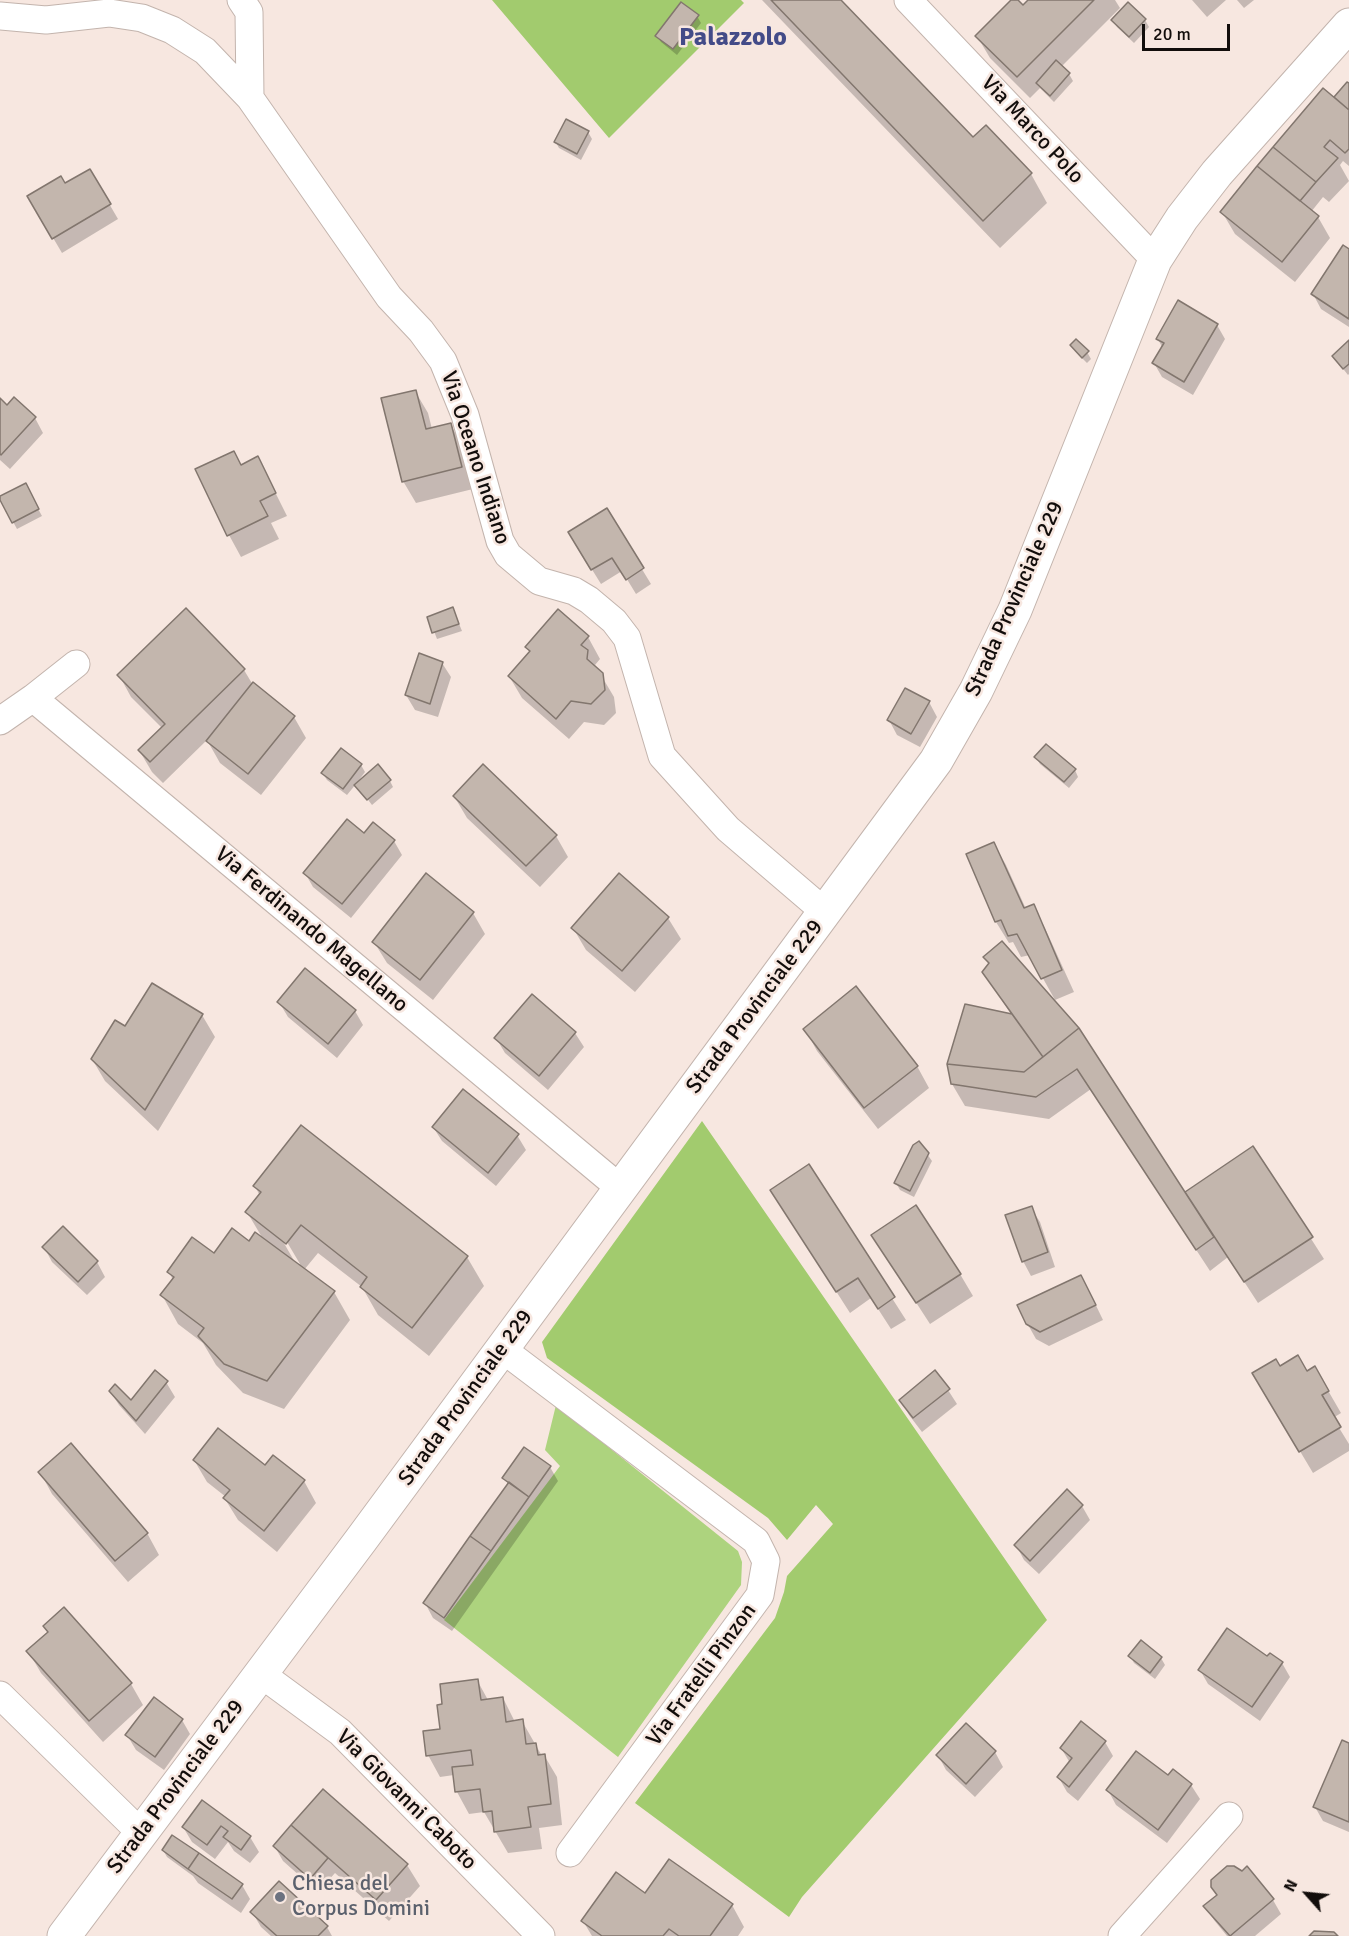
<!DOCTYPE html>
<style>
body{margin:0}
#map{position:relative;width:1349px;height:1936px;overflow:hidden;background:#f7e7e0;font-family:Signika,sans-serif}
canvas{display:block}
.north{position:absolute;left:1277px;top:1864px;width:60px;height:60px;-webkit-text-stroke:4px #f7e7e0;paint-order:stroke;rotate:297deg;font-size:16px;font-weight:700;line-height:24px;text-align:center;color:#120d0b}
.north::after{content:'';display:block;margin:auto;width:21px;height:27px;background:#120d0b;clip-path:polygon(50% 0,100% 100%,50% 72%,0 100%)}
.scale{position:absolute;left:1142px;top:24px;width:88px;height:27px;box-sizing:border-box;border:3px solid #120d0b;border-top:0;padding-left:8px;font-size:18px;line-height:21px;white-space:nowrap;color:#120d0b;-webkit-text-stroke:4px #f7e7e0;paint-order:stroke}
</style>
<div id="map">
<canvas width="1349" height="1936"></canvas>
<div class="north">N</div>
<div class="scale">20 m</div>
</div>
<script>
const ctx = document.querySelector('canvas').getContext('2d');
ctx.lineJoin = 'round';
function fill(path, color) { ctx.fillStyle = color; ctx.fill(path, 'evenodd'); }
const shape = rows => new Path2D(rows.map(r => 'M' + r).join(''));
function strokePath(path, color, width, dash) { ctx.strokeStyle = color; ctx.lineWidth = width; ctx.lineCap = dash ? 'butt' : 'round'; ctx.setLineDash(dash || []); ctx.stroke(path); }
function drawText(font, color, halo, rows, align = 'center') {
  ctx.font = font + ' Signika,sans-serif'; ctx.lineWidth = 5; ctx.setLineDash([]); ctx.textBaseline = 'middle'; ctx.strokeStyle = halo; ctx.fillStyle = color; for (const [text, x, y, turn = 0] of rows) {
    ctx.save(); ctx.translate(x, y); ctx.rotate((+turn || 0) * Math.PI / 180); ctx.textAlign = isNaN(turn) ? turn : align; if (halo) ctx.strokeText(text, 0, 0); ctx.fillText(text, 0, 0); ctx.restore();
  }
}
fill(shape([
 [556,1405,738,1551,742,1562,741,1585,618,1757,444,1620,560,1466,545,1450]
]), '#add37e');
fill(shape([
 [492,0,741,0,744,3,609,138],
 [702,1121,1047,1620,802,1897,789,1917,635,1803,775,1618,784,1592,787,1576,833,1524,816,1505,787,1540,768,1518,547,1358,542,1342]
]), '#a2cb6e');
fill(shape([
 [762,0,839,0,973,139,986,127,1031,174,1047,203,1000,248],
 [1013,0,1016,0,1023,7,1030,0,1115,0,1120,8,1061,67,1069,74,1073,81,1054,102,1040,88,1030,98,990,58,977,36],
 [1192,0,1226,0,1207,17],
 [1237,0,1254,0,1244,8],
 [1128,4,1145,20,1149,27,1134,43,1117,27,1113,20],
 [697,16,701,23,677,55,661,42,657,36],
 [1349,85,1349,166,1343,161,1340,165,1349,181,1329,202,1323,197,1311,212,1318,217,1330,238,1295,282,1235,234,1222,212,1339,103,1336,98],
 [588,132,592,139,581,160,559,148,555,141],
 [90,171,118,219,62,253,29,197,65,185],
 [1349,251,1349,327,1321,309,1313,294],
 [1217,325,1225,339,1193,395,1162,377,1154,363,1162,347,1158,339],
 [1349,342,1349,374,1348,375,1333,356],
 [1072,346,1087,352,1091,359,1087,363,1076,352],
 [415,391,428,413,432,429,450,424,463,446,473,489,416,503,403,481],
 [0,400,7,407,35,418,43,433,10,469,0,460],
 [258,458,287,516,271,523,279,539,241,557,229,535,197,470,241,467],
 [25,485,42,516,17,529,0,498],
 [606,510,651,584,636,594,622,571,601,584,578,547],
 [453,609,462,631,437,639,429,618],
 [186,610,244,670,253,685,294,717,306,738,261,795,220,763,207,740,163,783,152,772,139,750,162,728,131,697,119,675],
 [588,637,600,659,595,665,614,697,616,713,604,725,584,722,569,739,522,698,509,676,530,653,526,647],
 [442,663,451,677,438,717,415,710,406,695],
 [929,702,937,717,920,747,897,735,889,720],
 [1036,757,1075,770,1078,777,1069,788,1040,764],
 [361,765,365,772,356,784,390,781,393,787,372,805,356,784,347,795,327,780,323,774],
 [454,796,556,836,568,857,540,887,467,818],
 [365,835,394,841,402,855,351,918,313,887,305,873],
 [994,844,1006,865,1026,909,1033,906,1045,928,1074,992,1055,1000,1030,955,1021,957,1013,942,1009,943,996,922,968,855],
 [473,913,485,934,433,1000,387,963,374,942],
 [668,918,681,939,635,992,586,950,573,928],
 [985,958,1184,1194,1253,1148,1324,1259,1258,1303,1228,1257,1210,1271,1091,1089,1049,1119,965,1106,952,1084,1012,1016,984,972,989,965],
 [279,1002,355,1011,363,1025,337,1058,288,1017],
 [202,1015,215,1037,158,1131,105,1081,92,1059,125,1028],
 [805,1029,917,1066,929,1088,878,1129,817,1051],
 [575,1033,584,1047,548,1090,505,1053,496,1038],
 [433,1127,517,1135,526,1150,496,1186,442,1141],
 [927,1154,932,1161,914,1197,900,1190,896,1183],
 [808,1167,906,1320,891,1329,871,1298,850,1313,772,1191],
 [255,1186,467,1257,484,1286,429,1356,378,1315,362,1287,318,1253,304,1270,334,1292,350,1320,284,1409,243,1393,216,1365,203,1343,178,1324,162,1295,173,1280,169,1272,263,1239,247,1212,260,1196],
 [284,1237,300,1264,296,1264,281,1238],
 [1031,1208,1040,1222,1055,1267,1031,1276,1023,1261],
 [63,1228,97,1262,105,1277,87,1295,52,1262,44,1247],
 [873,1236,960,1274,973,1296,930,1324],
 [1089,1291,1103,1320,1049,1346,1036,1339,1027,1323],
 [1280,1368,1307,1373,1315,1368,1341,1413,1333,1418,1349,1444,1349,1451,1313,1473,1254,1374],
 [166,1382,175,1397,145,1434,119,1405,110,1391,131,1402],
 [948,1390,957,1404,922,1432,909,1415,901,1400],
 [273,1457,304,1481,316,1503,277,1552,238,1520,225,1499,226,1497,207,1482,194,1460,265,1467],
 [550,1467,558,1481,452,1631,433,1618,425,1603,509,1485,504,1478],
 [40,1472,147,1533,159,1555,128,1582,52,1494],
 [1082,1506,1090,1520,1039,1574,1024,1560,1016,1545],
 [1141,1642,1161,1658,1165,1665,1155,1679,1134,1663,1130,1656],
 [28,1651,131,1684,143,1705,103,1742,41,1673],
 [1268,1658,1282,1663,1290,1677,1260,1721,1208,1684,1200,1670],
 [477,1680,488,1700,503,1698,515,1722,522,1721,542,1756,544,1755,557,1777,562,1825,539,1828,542,1849,508,1853,484,1812,469,1814,457,1792,454,1775,440,1777,428,1755,442,1730,444,1706],
 [182,1720,190,1734,164,1770,136,1750,127,1735],
 [966,1725,995,1752,1003,1767,975,1797,946,1770,938,1755],
 [1105,1742,1113,1756,1078,1801,1067,1792,1059,1778,1070,1763,1061,1748],
 [1349,1745,1349,1832,1323,1821,1315,1807],
 [1169,1778,1191,1785,1200,1799,1167,1843,1116,1805,1108,1790],
 [323,1791,407,1865,420,1886,389,1921,335,1873,318,1892,283,1861,275,1847],
 [202,1802,250,1837,259,1852,250,1863,234,1851,228,1842,215,1859,192,1842,183,1827],
 [163,1850,242,1885,250,1899,241,1913,198,1883,193,1876,167,1857],
 [1247,1868,1273,1900,1281,1914,1255,1936,1227,1936,1214,1920,1205,1906,1218,1896,1212,1887,1242,1873],
 [645,1895,732,1905,744,1927,738,1936,592,1936,583,1921],
 [252,1912,327,1927,332,1936,271,1936,261,1927]
]), '#0003');
const building = shape([
 [771,0,841,0,973,137,986,125,1032,173,983,221,771,0],
 [1011,0,1018,0,1023,5,1028,0,1094,0,1017,77,975,36,1011,0],
 [681,2,699,15,673,49,655,36,681,2],
 [1128,2,1146,19,1129,37,1111,20,1128,2],
 [1056,60,1070,73,1050,96,1036,83,1056,60],
 [1347,82,1349,83,1349,110,1334,97,1347,82],
 [1323,88,1349,110,1349,149,1345,153,1330,140,1324,147,1338,158,1316,182,1273,147,1323,88],
 [566,119,589,131,577,154,554,142,566,119],
 [1273,147,1316,182,1300,201,1257,166,1273,147],
 [1257,166,1319,216,1282,262,1220,212,1257,166],
 [90,169,111,204,52,239,27,196,61,176,65,183,90,169],
 [1343,245,1349,249,1349,319,1311,294,1343,245],
 [1178,300,1218,324,1184,382,1152,363,1164,343,1156,339,1178,300],
 [1076,339,1089,351,1082,358,1070,345,1076,339],
 [1349,340,1349,364,1343,369,1332,356,1349,340],
 [416,390,426,429,451,423,462,467,402,482,381,398,416,390],
 [14,397,36,417,1,455,0,454,0,398,7,405,14,397],
 [234,451,241,465,258,456,276,493,260,501,268,516,227,536,195,469,234,451],
 [26,483,39,509,12,523,0,500,0,496,26,483],
 [607,508,644,568,626,580,612,558,591,570,568,532,607,508],
 [453,607,459,624,432,633,427,617,453,607],
 [186,608,245,669,150,762,138,750,165,724,117,675,186,608],
 [558,609,589,636,581,645,588,650,587,659,603,673,605,690,591,704,571,701,556,719,508,676,530,651,525,647,558,609],
 [419,653,443,662,430,704,405,695,419,653],
 [253,682,295,716,248,774,206,741,253,682],
 [905,688,930,701,911,734,887,720,905,688],
 [1046,744,1076,769,1064,782,1034,757,1046,744],
 [341,748,362,764,343,789,321,773,341,748],
 [378,764,391,780,367,800,354,785,378,764],
 [483,764,557,835,526,866,453,796,483,764],
 [347,819,364,833,373,822,395,840,342,904,303,873,347,819],
 [994,842,1024,908,1034,904,1062,970,1041,979,1017,934,1008,936,1001,920,995,922,966,854,994,842],
 [426,873,474,912,420,980,372,942,426,873],
 [619,873,669,917,622,971,571,928,619,873],
 [1002,941,1079,1028,1043,1057,982,972,989,963,983,957,1002,941],
 [305,968,356,1010,328,1044,277,1002,305,968],
 [152,983,203,1014,145,1110,91,1059,115,1020,125,1026,152,983],
 [856,986,918,1066,864,1108,803,1029,856,986],
 [532,994,576,1032,539,1076,494,1038,532,994],
 [965,1004,1012,1014,1043,1057,1024,1072,947,1064,965,1004],
 [1079,1028,1214,1237,1196,1250,1077,1069,1036,1097,951,1084,947,1064,1024,1072,1079,1028],
 [463,1089,519,1134,488,1173,432,1127,463,1089],
 [301,1125,468,1256,412,1328,360,1287,367,1277,301,1225,286,1244,245,1212,261,1192,253,1186,301,1125],
 [919,1141,929,1153,910,1191,894,1183,913,1145,919,1141],
 [1253,1146,1313,1237,1244,1282,1185,1192,1253,1146],
 [809,1164,895,1297,878,1309,858,1278,836,1292,770,1190,809,1164],
 [916,1205,961,1274,916,1303,871,1235,916,1205],
 [1032,1206,1048,1252,1022,1262,1005,1215,1032,1206],
 [63,1226,98,1261,78,1282,42,1247,63,1226],
 [232,1228,249,1241,255,1232,335,1291,267,1381,224,1364,198,1336,204,1328,160,1295,174,1277,167,1272,192,1237,214,1253,232,1228],
 [1081,1275,1096,1305,1040,1332,1026,1324,1017,1305,1081,1275],
 [1298,1355,1307,1371,1315,1366,1329,1391,1322,1395,1341,1427,1299,1452,1252,1373,1276,1359,1280,1366,1298,1355],
 [155,1370,168,1381,136,1421,109,1391,115,1384,131,1400,155,1370],
 [935,1370,950,1389,913,1418,899,1400,935,1370],
 [218,1428,265,1465,273,1455,305,1480,264,1531,223,1498,230,1490,193,1460,218,1428],
 [71,1443,148,1533,115,1561,38,1472,71,1443],
 [524,1447,551,1466,529,1497,502,1478,524,1447],
 [509,1482,529,1497,491,1551,470,1536,509,1482],
 [1067,1489,1083,1505,1030,1561,1014,1545,1067,1489],
 [470,1536,491,1551,444,1618,423,1603,470,1536],
 [64,1607,132,1683,89,1721,26,1651,48,1632,43,1626,64,1607],
 [1227,1628,1267,1656,1270,1653,1283,1662,1252,1707,1198,1670,1227,1628],
 [1141,1640,1162,1657,1150,1673,1128,1656,1141,1640],
 [478,1679,481,1700,503,1697,506,1722,523,1719,526,1744,536,1743,538,1755,545,1754,551,1804,528,1807,531,1827,494,1832,492,1811,483,1812,480,1789,455,1792,452,1767,473,1765,471,1750,426,1756,423,1731,440,1729,437,1705,442,1704,440,1684,478,1679],
 [154,1697,183,1719,155,1757,125,1735,154,1697],
 [1081,1721,1106,1741,1069,1787,1057,1777,1072,1758,1060,1748,1081,1721],
 [966,1723,996,1751,966,1784,936,1755,966,1723],
 [1342,1740,1349,1743,1349,1822,1313,1807,1342,1740],
 [1136,1751,1168,1775,1173,1769,1192,1784,1158,1830,1106,1790,1136,1751],
 [323,1789,408,1864,376,1900,291,1825,323,1789],
 [202,1800,251,1836,241,1850,223,1837,228,1831,221,1826,207,1845,182,1827,202,1800],
 [291,1825,328,1858,310,1879,273,1846,291,1825],
 [172,1835,199,1853,188,1869,162,1850,172,1835],
 [199,1853,243,1884,232,1899,188,1869,199,1853],
 [669,1859,733,1904,710,1936,679,1936,669,1929,663,1936,602,1936,581,1921,616,1872,645,1893,669,1859],
 [1227,1866,1234,1866,1242,1871,1247,1866,1274,1899,1230,1936,1203,1906,1217,1895,1211,1887,1211,1880,1227,1866],
 [279,1881,328,1926,318,1936,277,1936,250,1912,279,1881],
 [1314,1931,1334,1932,1338,1936,1309,1936,1314,1931]
]);
fill(building, '#c3b6ad');
strokePath(building, '#82766e', 1.5);
const street = shape([
 [241,0,249,12,250,98,389,297,421,331,443,361,465,415,500,541,508,555,539,581,574,591,589,600,614,621,627,638,662,756,728,829,825,912],
 [908,0,1155,260],
 [0,16,46,20,109,13,142,18,172,30,205,51,250,98],
 [33,698,76,664],
 [0,721,33,698,620,1188],
 [502,1349,756,1541,766,1561,760,1595,570,1853],
 [261,1674,340,1732,541,1936],
 [0,1695,141,1833],
 [1122,1936,1229,1816]
]);
const secondary = shape([
 [64,1936,361,1540,936,761,976,691,1015,610,1155,260,1182,218,1217,173,1349,25]
]);
strokePath(street, '#c3b4ad', 29);
strokePath(secondary, '#c3b4ad', 35);
strokePath(street, '#fff', 27);
strokePath(secondary, '#fff', 33);
for (const [x, y, r, color] of [
 [280,1897,6,"#6b7280"]
]) { const dot = new Path2D(); dot.arc(x, y, r, 0, 2 * Math.PI); ctx.fillStyle = color; ctx.fill(dot); strokePath(dot, '#f7e7e0', 2); }
drawText('22px', '#120d0b', '#f7e7e0', [
 ["Via Marco Polo",1032,130,47],
 ["Via Oceano Indiano",475,458,72],
 ["Strada Provinciale 229",1015,599,-66],
 ["Via Ferdinando Magellano",311,930,40],
 ["Strada Provinciale 229",755,1007,-53],
 ["Strada Provinciale 229",466,1398,-54],
 ["Via Fratelli Pinzon",702,1675,-54],
 ["Strada Provinciale 229",176,1787,-53],
 ["Via Giovanni Caboto",406,1800,45]
]);
drawText('22px', '#5b616d', '#f7e7e0', [
 ["Chiesa del",292,1884],
 ["Corpus Domini",292,1909]
], 'left');
drawText('bold 26px', '#434b88', '#f7e7e0', [
 ["Palazzolo",733,38]
]);
</script>
